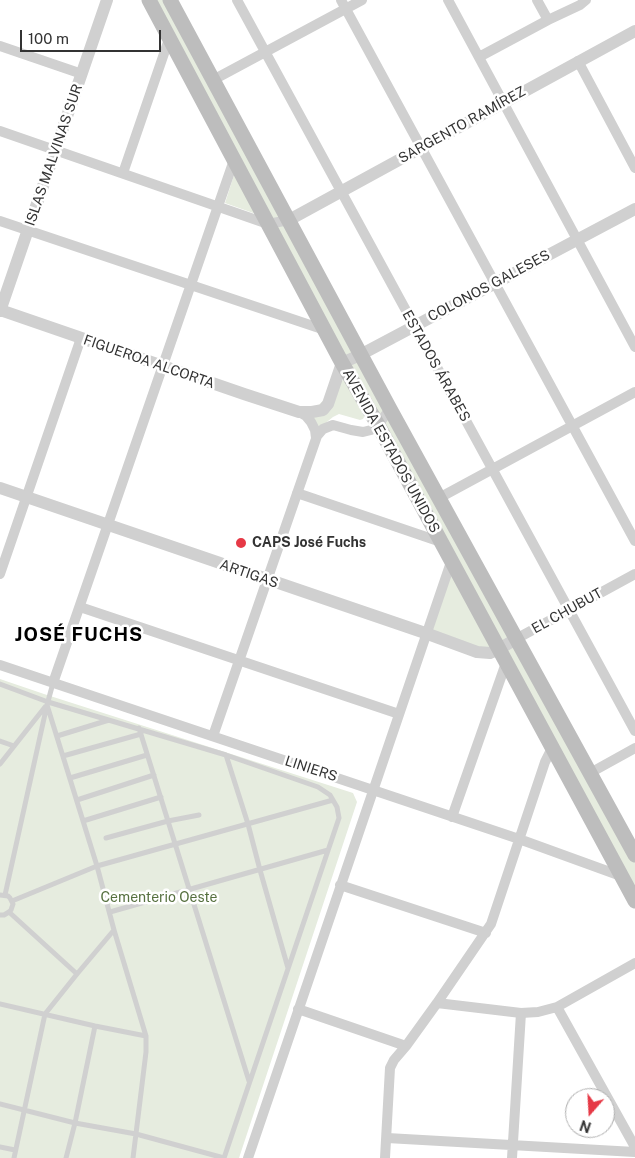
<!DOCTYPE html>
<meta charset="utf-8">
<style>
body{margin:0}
#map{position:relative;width:635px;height:1158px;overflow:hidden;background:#fff;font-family:"Public Sans",sans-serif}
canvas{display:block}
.north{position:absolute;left:565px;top:1088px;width:50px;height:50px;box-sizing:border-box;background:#fff;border:1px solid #adadad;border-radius:50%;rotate:199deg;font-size:14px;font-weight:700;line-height:20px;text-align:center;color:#333}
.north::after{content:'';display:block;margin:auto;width:18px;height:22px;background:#e63946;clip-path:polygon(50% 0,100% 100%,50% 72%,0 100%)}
.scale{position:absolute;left:20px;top:30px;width:141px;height:22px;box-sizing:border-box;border:2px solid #333;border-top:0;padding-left:6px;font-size:15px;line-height:18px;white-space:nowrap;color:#333;-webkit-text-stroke:4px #fff;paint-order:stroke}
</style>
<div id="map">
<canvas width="635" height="1158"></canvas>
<div class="north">N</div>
<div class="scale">100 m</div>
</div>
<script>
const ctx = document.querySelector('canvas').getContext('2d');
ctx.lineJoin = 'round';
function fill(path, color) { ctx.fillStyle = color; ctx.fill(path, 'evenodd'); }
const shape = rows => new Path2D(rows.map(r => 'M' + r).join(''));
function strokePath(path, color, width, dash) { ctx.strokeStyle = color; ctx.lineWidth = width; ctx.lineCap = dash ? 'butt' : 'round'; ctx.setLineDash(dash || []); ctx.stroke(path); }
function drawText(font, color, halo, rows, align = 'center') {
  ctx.font = font + ' "Public Sans",sans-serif'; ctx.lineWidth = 5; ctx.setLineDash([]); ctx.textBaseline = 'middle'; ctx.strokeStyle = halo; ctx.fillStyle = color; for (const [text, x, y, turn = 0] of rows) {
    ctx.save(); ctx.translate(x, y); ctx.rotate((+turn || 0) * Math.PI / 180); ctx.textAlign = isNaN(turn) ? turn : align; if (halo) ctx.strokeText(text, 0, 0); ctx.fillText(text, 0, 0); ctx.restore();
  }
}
fill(shape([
 [149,0,170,0,635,855,635,901,499,649,477,652,428,634,452,564],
 [234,175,256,214,225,203],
 [343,380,346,380,365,414,364,417,363,419,360,420,339,414,333,417,318,429,310,414],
 [0,679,44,694,353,793,357,802,239,1158,0,1158]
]), '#e6ecdf');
strokePath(shape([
 [0,684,48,702,226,755,318,787,330,795,337,807,339,818,224,1158],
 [47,705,97,866,114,930,146,1036,146,1052,133,1158],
 [139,728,249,1081],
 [57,736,109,720],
 [0,741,14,746],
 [226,755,248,824,260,870,288,968],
 [63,756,141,734],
 [0,764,45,707],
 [70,778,147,755],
 [77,800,154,775],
 [83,821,161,797],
 [106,838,168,821,199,815],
 [0,895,8,896,10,898,13,904,11,910,9,912,4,915,0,915],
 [5,895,47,705,53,683],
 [12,901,97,866,333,800],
 [9,912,77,974],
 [110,912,328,850],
 [0,1004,95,1026,146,1036],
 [0,1104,75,1123,136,1134,224,1158],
 [0,1147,15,1150],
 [14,1158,45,1014,77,974,114,930],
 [66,1158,75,1123,95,1026]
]), '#d0d0d0', 5);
strokePath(shape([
 [237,0,635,731],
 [341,0,635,541],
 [448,0,635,347],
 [537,0,548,20],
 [0,46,82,74],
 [479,57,548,20,580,5,586,0],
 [578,61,635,168],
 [213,80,362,0],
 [0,131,268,224,289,220],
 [123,173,169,39],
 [0,221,325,330],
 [299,412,306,416,311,422,315,430,316,438],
 [297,493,441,542],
 [439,498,635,392],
 [0,574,81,338],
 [80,607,399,714],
 [516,639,635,574],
 [0,665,519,839,621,876],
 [53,683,234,160],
 [213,736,317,436,323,429,333,425,351,430,363,432,371,430,378,425,390,409],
 [590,773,635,748],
 [452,817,506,663],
 [340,885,486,933],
 [437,1003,521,1013,538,1012,557,1007,635,963],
 [557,1007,635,1147],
 [298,1009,406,1046],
 [387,1138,635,1152],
 [248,1158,451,562],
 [385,1158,390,1068,394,1060,406,1046,437,1003,491,924,545,762,552,748],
 [512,1158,521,1013]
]), '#d0d0d0', 10);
strokePath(shape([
 [289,220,635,31],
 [0,310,244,394,299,412,312,412,323,410,328,404,342,363,360,355,635,209],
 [0,311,107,0],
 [0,488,428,634,477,652,490,653,499,649,516,639]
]), '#d0d0d0', 12);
strokePath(shape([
 [149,0,342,363,378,425,635,901],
 [170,0,390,409,635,855]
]), '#bdbdbd', 15);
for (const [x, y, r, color] of [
 [241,543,6,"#e63946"]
]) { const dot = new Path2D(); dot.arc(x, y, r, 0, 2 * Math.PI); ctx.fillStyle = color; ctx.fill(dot); strokePath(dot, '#fff', 2); }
drawText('14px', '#333', '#fff', [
 ["SARGENTO RAMÍREZ",462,125,-29],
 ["ISLAS MALVINAS SUR",54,155,-71],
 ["COLONOS GALESES",489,286,-28],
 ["FIGUEROA ALCORTA",149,362,19],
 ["ESTADOS ÁRABES",436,366,61],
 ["AVENIDA ESTADOS UNIDOS",391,451,61],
 ["ARTIGAS",249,574,19],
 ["EL CHUBUT",567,611,-29],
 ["LINIERS",311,769,18]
]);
drawText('bold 14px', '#333', '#fff', [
 ["CAPS José Fuchs",252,543]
], 'left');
drawText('14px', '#56703f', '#fff', [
 ["Cementerio Oeste",159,898]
]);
ctx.letterSpacing = '1px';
drawText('bold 19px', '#000', '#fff', [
 ["JOSÉ FUCHS",79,635]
]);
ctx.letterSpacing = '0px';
</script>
